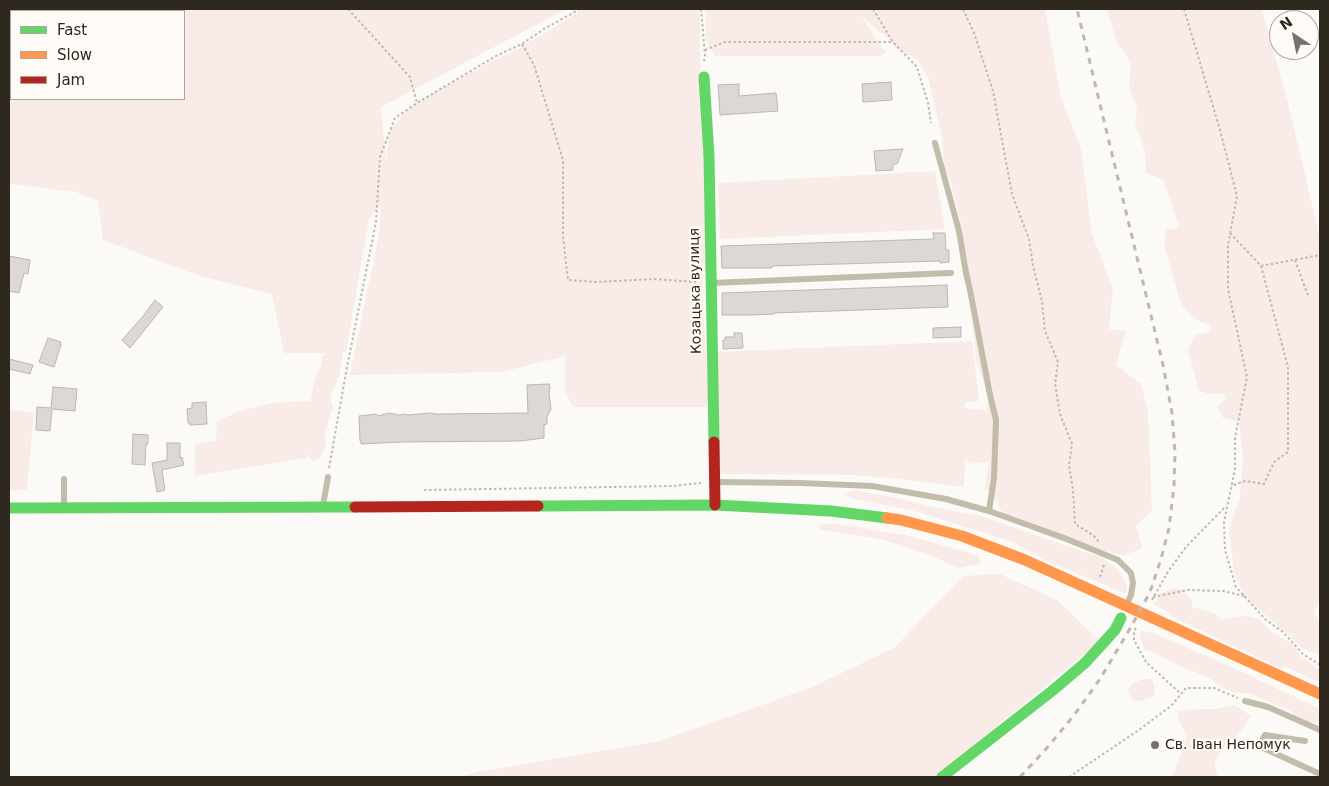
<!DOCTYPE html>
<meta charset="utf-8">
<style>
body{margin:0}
#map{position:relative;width:1329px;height:786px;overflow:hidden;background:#fcfaf7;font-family:"DejaVu Sans",sans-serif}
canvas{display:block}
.frame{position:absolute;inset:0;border:10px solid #2f281f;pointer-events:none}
.legend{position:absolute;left:10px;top:10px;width:175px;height:90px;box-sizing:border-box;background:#fefaf5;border:1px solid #aba69f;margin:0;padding:6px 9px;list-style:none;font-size:15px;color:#2f281f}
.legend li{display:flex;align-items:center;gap:10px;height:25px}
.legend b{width:25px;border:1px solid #aba69f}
.north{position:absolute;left:1269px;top:10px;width:50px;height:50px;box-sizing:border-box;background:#fefaf5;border:1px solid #aba69f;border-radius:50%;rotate:326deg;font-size:14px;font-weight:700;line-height:20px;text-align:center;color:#2f281f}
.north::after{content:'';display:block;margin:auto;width:18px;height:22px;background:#77726b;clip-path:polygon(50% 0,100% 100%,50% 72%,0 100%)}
</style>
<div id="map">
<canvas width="1329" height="786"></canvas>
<div class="frame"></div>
<ul class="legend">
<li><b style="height:6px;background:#63d668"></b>Fast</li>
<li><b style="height:6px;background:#ff974d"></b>Slow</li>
<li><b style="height:6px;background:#b3261e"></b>Jam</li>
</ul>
<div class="north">N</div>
</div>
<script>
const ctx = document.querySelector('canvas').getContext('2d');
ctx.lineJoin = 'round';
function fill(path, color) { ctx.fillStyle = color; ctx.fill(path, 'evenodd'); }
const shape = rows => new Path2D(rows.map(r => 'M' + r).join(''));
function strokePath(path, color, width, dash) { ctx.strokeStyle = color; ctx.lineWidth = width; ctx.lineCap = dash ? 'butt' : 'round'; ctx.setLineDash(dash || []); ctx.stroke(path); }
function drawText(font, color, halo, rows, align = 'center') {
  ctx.font = font + ' "DejaVu Sans",sans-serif'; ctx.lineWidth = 4; ctx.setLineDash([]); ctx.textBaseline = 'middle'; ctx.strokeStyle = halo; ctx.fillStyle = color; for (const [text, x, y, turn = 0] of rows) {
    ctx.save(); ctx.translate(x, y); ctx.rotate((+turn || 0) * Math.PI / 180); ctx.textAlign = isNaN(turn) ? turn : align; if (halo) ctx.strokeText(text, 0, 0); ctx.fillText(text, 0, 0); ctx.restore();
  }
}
fill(shape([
 [9,9,566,9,381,107,386,162,389,133,404,112,436,91,491,62,518,49,584,9,700,9,700,60,707,204,702,291,709,407,573,407,565,392,565,356,502,372,350,375,379,234,381,206,369,219,346,352,343,352,339,376,330,397,333,407,325,432,326,446,322,454,318,459,313,461,308,454,307,458,195,476,195,444,216,440,217,421,240,411,270,403,310,401,315,379,322,364,322,357,326,353,284,353,272,294,200,276,103,240,98,201,76,192,9,184],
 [11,11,184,11,184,99,11,99],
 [706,9,1045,9,1061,98,1081,148,1092,234,1113,288,1109,329,1126,331,1116,365,1141,384,1148,411,1152,511,1136,526,1142,547,1139,550,1124,555,1117,554,1057,540,1011,521,1004,516,992,494,985,489,989,461,970,464,965,458,964,487,891,478,852,475,720,474,715,352,972,341,979,401,965,402,965,408,986,410,988,406,988,395,976,360,962,228,951,183,944,165,942,137,928,77,917,59,896,49,892,42,862,17,884,50,888,50,881,56,715,56,706,39],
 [1107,9,1262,9,1289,107,1320,238,1320,601,1313,613,1320,622,1320,655,1304,649,1244,596,1234,572,1229,529,1240,497,1243,457,1239,422,1223,418,1217,407,1226,398,1224,394,1209,394,1199,391,1188,350,1194,336,1212,331,1209,325,1195,319,1181,305,1164,244,1166,230,1179,227,1164,180,1146,173,1145,151,1135,123,1137,110,1129,86,1131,63,1116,41],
 [935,171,945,229,720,239,718,183],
 [9,410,34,412,27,490,9,490],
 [854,490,893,497,937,508,981,516,1102,558,1114,566,1122,575,1127,587,1127,594,1044,560,1013,542,914,511,855,499,844,494],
 [823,524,832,524,853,526,909,536,970,553,978,556,981,561,978,564,959,568,929,555,890,542,869,537,826,531,818,528],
 [1000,574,1057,600,1100,641,936,777,460,777,477,772,660,741,810,688,894,648,963,576],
 [1174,588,1182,590,1192,600,1192,607,1216,614,1221,620,1234,617,1248,616,1259,619,1271,631,1292,644,1303,658,1320,670,1320,683,1285,666,1280,668,1171,616,1170,613,1154,605,1158,596,1165,591],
 [1141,630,1153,633,1225,664,1320,709,1320,724,1317,722,1306,723,1297,719,1291,711,1249,693,1235,693,1222,688,1208,677,1179,666,1157,654,1145,650,1142,644,1140,635],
 [1142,679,1152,679,1155,690,1153,697,1141,701,1132,700,1128,691,1130,685],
 [1234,705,1251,716,1241,731,1223,748,1214,763,1218,777,1171,777,1174,772,1187,735,1179,721,1177,711,1197,709,1216,709]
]), '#f9ebe7');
const building = shape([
 [891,82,892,100,863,102,862,84,891,82],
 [739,84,739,96,776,93,778,111,720,115,718,85,739,84],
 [903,149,897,164,893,164,893,170,876,171,874,151,903,149],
 [933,233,945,233,946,250,949,250,949,262,940,263,940,261,772,266,772,268,722,268,721,246,934,239,933,233],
 [9,256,30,260,28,274,24,273,19,293,9,291,9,256],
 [947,285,948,307,774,313,774,314,752,315,722,315,722,293,947,285],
 [155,300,163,307,130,348,122,340,144,315,155,300],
 [961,327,961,337,933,338,933,328,961,327],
 [734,333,742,333,743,348,723,349,723,340,725,340,725,337,734,337,734,333],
 [48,338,61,342,60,345,61,345,54,367,39,362,48,338],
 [9,359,33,365,30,374,9,369,9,359],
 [549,384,550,388,549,393,551,409,547,417,547,424,544,425,544,438,520,441,401,442,361,444,361,441,360,441,359,416,376,414,378,416,389,413,399,415,405,414,407,415,431,413,436,414,528,413,527,385,549,384],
 [53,387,77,389,75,411,52,409,50,431,36,430,37,407,51,408,53,387],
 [206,402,207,424,190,425,190,423,188,423,187,409,192,408,192,403,206,402],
 [133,434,148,435,148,444,146,444,145,465,132,464,133,434],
 [167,443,180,443,180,458,182,457,184,465,162,470,165,490,157,492,152,463,167,460,167,443]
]);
fill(building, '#ded8d4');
strokePath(building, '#bbb6b2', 1);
strokePath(shape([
 [348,9,410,77,417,103],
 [701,9,705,55,704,62],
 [873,9,893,42,917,67,928,103,931,123],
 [963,9,974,33,993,91,1012,194,1029,239,1033,266,1042,301,1045,331,1058,362,1055,384,1060,414,1072,444,1069,465,1073,490,1075,524,1093,535,1099,542],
 [1184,9,1220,130,1237,196,1228,245,1228,289,1247,377,1235,438,1235,469,1224,522,1225,550,1236,587,1266,620,1283,632,1303,654,1320,665],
 [522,44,534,65,563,160,563,237,568,280,596,282,654,279,696,282],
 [705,50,725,42,893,42],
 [1230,233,1261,266,1288,367,1288,452,1274,462,1264,484,1245,481,1231,486],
 [1295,260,1309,298],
 [1261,266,1320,255],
 [329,468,347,367,376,222,380,157,395,118,417,103,496,56,522,44,544,29,580,9],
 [424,490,673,486,701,483],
 [1100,577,1104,565],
 [1153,597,1187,590,1223,591,1244,596],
 [1152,600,1169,570,1186,547,1226,506],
 [1136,628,1134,631,1134,640,1146,662,1181,694],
 [1069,777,1136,732,1171,706,1186,688,1214,688,1238,698]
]), '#bdb9b0', 2, [2.5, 2.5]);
strokePath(shape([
 [935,143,959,231,966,273,970,290,990,395,996,420,994,478,989,511],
 [712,283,951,273],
 [716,482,800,483,872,486,946,499,989,511,1064,538,1118,560,1131,573,1133,583,1131,595,1127,604],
 [323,505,328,477],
 [64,506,64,479],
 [1245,701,1268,707,1320,730],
 [1305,741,1265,735,1259,746,1320,774]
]), '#c2bcab', 6);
strokePath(shape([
 [704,77,709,156,714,442],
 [538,506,715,505,831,511,887,518],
 [9,508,355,507],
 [942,777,1052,691,1085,663,1115,630,1121,618]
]), '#63d668', 11);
strokePath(shape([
 [887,518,901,520,962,536,1025,560,1320,694]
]), '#ff974d', 11);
strokePath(shape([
 [714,442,715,505],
 [355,507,538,506]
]), '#b3261e', 11);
strokePath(shape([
 [1020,777,1046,749,1075,714,1100,679,1131,627,1150,592,1161,559,1169,528,1174,486,1175,452,1172,413,1163,365,1077,9]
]), '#bdb9b0', 3, [6, 6]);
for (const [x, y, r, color] of [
 [1155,745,5,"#77726b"]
]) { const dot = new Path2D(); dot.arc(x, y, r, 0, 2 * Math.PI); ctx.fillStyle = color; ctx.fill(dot); strokePath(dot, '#fefaf5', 2); }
drawText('14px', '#2f281f', '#fefaf5', [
 ["Козацька вулиця",696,291,-91]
]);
drawText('14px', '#2f281f', '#fefaf5', [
 ["Св. Іван Непомук",1165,745]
], 'left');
</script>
